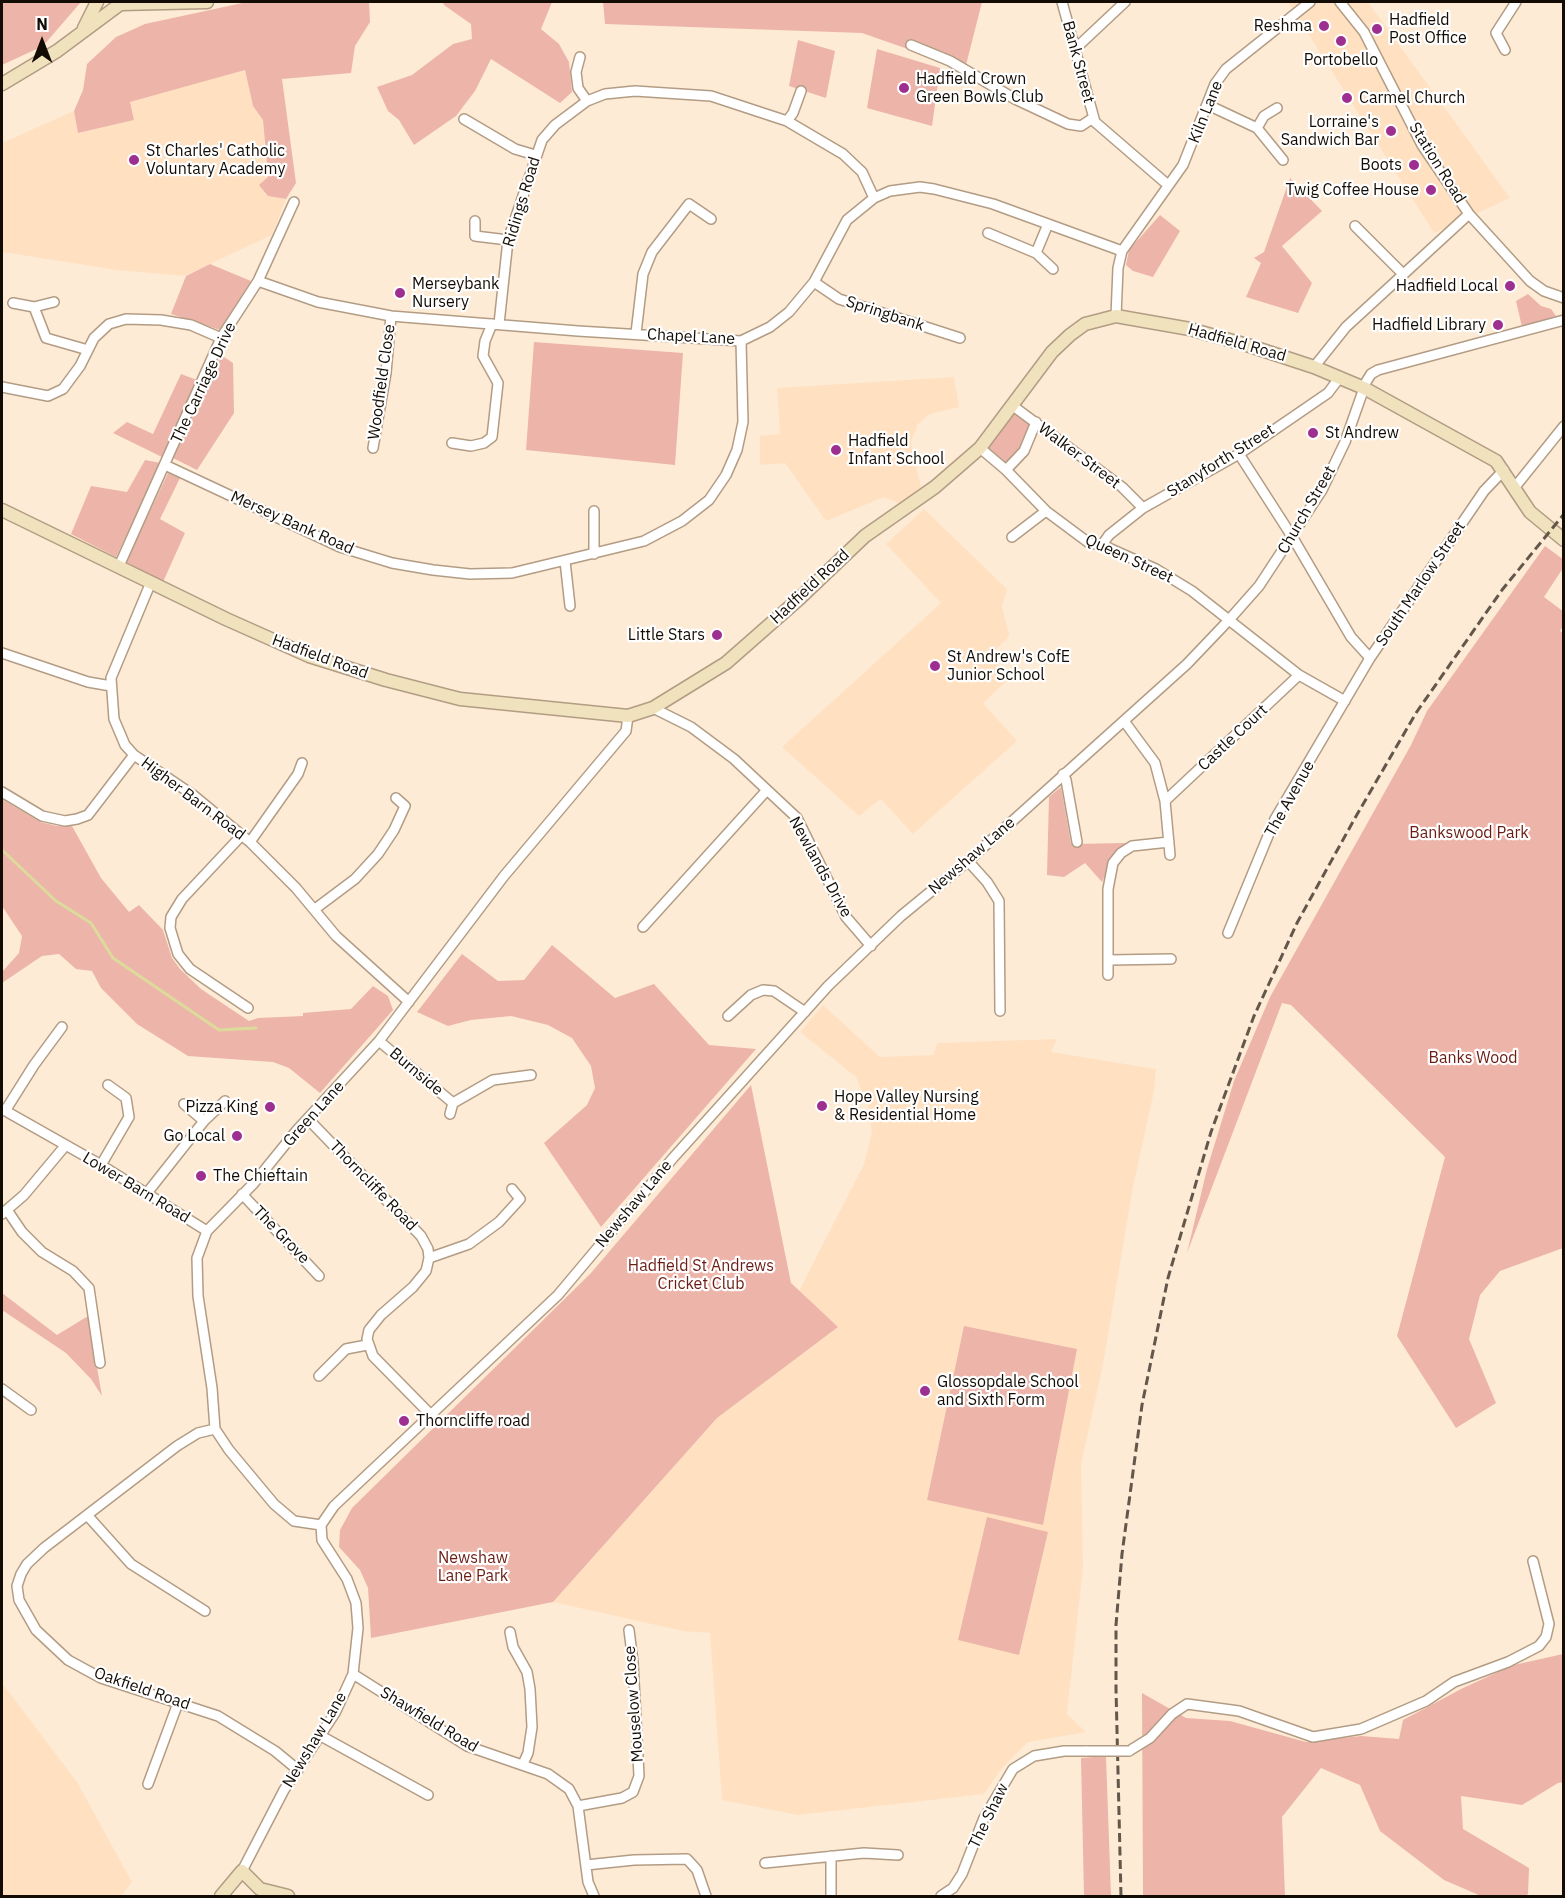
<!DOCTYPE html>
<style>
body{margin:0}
#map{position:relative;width:1565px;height:1898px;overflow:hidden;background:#feebd6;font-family:"IBM Plex Sans",sans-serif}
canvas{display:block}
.frame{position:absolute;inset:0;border:3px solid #130c04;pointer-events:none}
.north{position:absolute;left:12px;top:12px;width:60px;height:60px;-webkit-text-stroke:4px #fff;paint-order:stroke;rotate:0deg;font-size:16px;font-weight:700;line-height:24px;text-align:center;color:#130c04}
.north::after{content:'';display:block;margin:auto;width:21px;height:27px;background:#130c04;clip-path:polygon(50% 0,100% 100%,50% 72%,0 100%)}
</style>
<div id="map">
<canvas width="1565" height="1898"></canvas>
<div class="frame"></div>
<div class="north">N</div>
</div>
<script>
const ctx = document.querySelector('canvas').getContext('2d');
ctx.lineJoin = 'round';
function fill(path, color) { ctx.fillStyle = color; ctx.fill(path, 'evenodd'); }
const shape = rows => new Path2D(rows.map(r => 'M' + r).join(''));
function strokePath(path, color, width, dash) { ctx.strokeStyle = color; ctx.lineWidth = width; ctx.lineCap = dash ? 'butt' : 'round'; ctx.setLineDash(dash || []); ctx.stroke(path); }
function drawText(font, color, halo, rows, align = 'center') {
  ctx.font = font + ' "IBM Plex Sans",sans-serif'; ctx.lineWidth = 4.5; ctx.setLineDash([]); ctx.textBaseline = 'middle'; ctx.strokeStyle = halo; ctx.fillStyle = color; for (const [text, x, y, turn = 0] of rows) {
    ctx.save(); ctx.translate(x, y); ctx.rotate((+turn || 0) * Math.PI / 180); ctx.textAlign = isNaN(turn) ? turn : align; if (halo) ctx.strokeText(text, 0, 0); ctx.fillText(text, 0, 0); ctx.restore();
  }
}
fill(shape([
 [1288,2,1368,2,1510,198,1434,233],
 [245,70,253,106,263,119,268,196,286,199,272,235,184,276,117,270,2,252,2,143,74,111,79,133,134,120,130,102],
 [954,377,959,407,930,414,918,424,911,442,921,488,901,504,884,497,826,521,785,463,760,465,760,436,780,434,777,388],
 [924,509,1007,589,1002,607,1009,634,1007,639,988,656,1011,677,983,703,1017,741,913,834,881,799,859,816,782,747,941,603,886,544],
 [823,1005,880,1057,934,1055,937,1043,1057,1039,1051,1052,1156,1069,1154,1091,1133,1187,1103,1364,1081,1465,1083,1567,1067,1714,1086,1732,1028,1742,1001,1769,984,1794,798,1815,722,1800,710,1633,683,1631,553,1602,717,1418,838,1327,798,1293,864,1164,872,1133,868,1106,856,1077,800,1032],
 [2,1683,77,1782,132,1882,121,1896,2,1896]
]), '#ffe1c2');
fill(shape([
 [2,2,81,2,43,46,2,65],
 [247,2,369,2,370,22,355,46,351,73,282,79,296,183,286,199,268,196,259,185,268,177,263,120,253,106,245,70,130,102,134,120,78,133,74,111,83,90,87,64,116,37,145,24],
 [443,2,552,2,541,29,559,44,569,62,572,92,560,103,491,59,475,91,456,116,414,145,399,120,388,111,377,87,412,75,453,44,472,39,471,24,444,5],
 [603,2,982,2,965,69,862,33,605,24],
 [798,40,835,51,826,98,789,86],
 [877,49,940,68,932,126,867,108],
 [1290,178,1322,211,1282,246,1312,283,1298,313,1246,297,1261,263,1254,258,1264,252],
 [1160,215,1180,231,1153,277,1133,271,1126,265,1129,250],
 [210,264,251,281,220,330,171,314,186,276],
 [1528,294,1541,306,1551,309,1556,316,1522,327,1516,301],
 [534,342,683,353,675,465,526,450],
 [221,355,233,363,234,413,197,470,173,458],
 [181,374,197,380,162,457,113,433,127,422,153,434],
 [1013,411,1031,423,1022,447,1007,466,983,447],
 [145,460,161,463,116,557,71,534,91,486,127,492],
 [168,473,180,478,160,519,185,533,163,582,126,562],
 [1545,546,1564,560,1563,568,1544,597,1564,612,1563,626,1560,631,1564,634,1563,1248,1500,1271,1480,1295,1469,1339,1496,1403,1456,1428,1397,1336,1445,1157,1291,1005,1282,1003,1187,1253,1207,1169,1234,1081,1270,997,1411,745,1427,711],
 [1061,787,1071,844,1128,843,1114,855,1102,882,1085,863,1064,877,1047,875,1049,797],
 [2,799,40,822,57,826,72,826,101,878,129,912,139,905,163,930,172,958,180,969,201,989,249,1021,258,1018,303,1016,303,1013,351,1009,373,986,388,996,393,1010,320,1093,289,1068,273,1062,188,1056,137,1024,101,988,92,971,76,969,59,954,42,956,2,983,2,972,19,953,22,936,2,906],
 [552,945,615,998,654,984,709,1045,756,1049,601,1227,544,1143,587,1105,595,1088,591,1066,572,1038,548,1025,511,1016,471,1020,448,1026,417,1012,462,954,498,981,524,980],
 [751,1085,791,1283,838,1327,717,1418,553,1602,371,1638,368,1588,360,1570,339,1547,340,1530,352,1508,591,1273],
 [2,1293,57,1335,88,1316,102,1396,91,1379,66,1353,2,1310],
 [964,1326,1077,1349,1043,1525,927,1500],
 [987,1517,1048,1532,1019,1655,958,1640],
 [1563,1654,1563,1782,1558,1783,1522,1805,1461,1796,1463,1829,1529,1868,1528,1894,1525,1896,1481,1896,1444,1880,1380,1831,1360,1785,1321,1768,1282,1817,1285,1896,1143,1896,1142,1693,1186,1718,1230,1721,1306,1742,1361,1736,1399,1739,1403,1720,1463,1688,1514,1665],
 [1106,1756,1111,1896,1084,1896,1081,1758]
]), '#edb4aa');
strokePath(shape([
 [2,850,56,901,91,923,113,958,219,1030,256,1028]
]), '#dddb9b', 3);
const street = shape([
 [1062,2,1095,122,1168,185],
 [1340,2,1364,32,1422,145,1469,214,1530,281,1544,291,1564,298],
 [911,45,950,61,1015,99,1068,124,1081,126,1093,118],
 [1075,49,1125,2],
 [1505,50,1496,33,1516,2],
 [580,57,576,72,578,88,587,101],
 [1208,105,1257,128,1283,160],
 [464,119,515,149,535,155],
 [787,121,793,113,801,91],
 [1257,128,1264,116,1277,108],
 [475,221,475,236,508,240],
 [1355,226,1403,274],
 [988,233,1036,253,1053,269],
 [1036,253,1048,224],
 [258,281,318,302,391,316,578,331,741,341,770,327,789,312,814,282,847,220,874,198,890,191,920,187,934,189,993,204,1122,251],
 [814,282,839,299,960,338],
 [13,303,34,307,54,302],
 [34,307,46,338,88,350],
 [1116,316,1118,268,1122,251,1183,165,1215,84,1226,69,1310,2],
 [499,324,508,240,542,140,555,125,587,101,605,94,635,91,711,96,787,121,843,154,862,172,874,198],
 [636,333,643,274,652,252,689,204,711,219],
 [1314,367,1346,327,1469,214],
 [2,387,48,396,63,389,80,366,94,338,109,324,126,319,161,320,191,325,221,338],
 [1363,387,1371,374,1378,370,1564,320],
 [1013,406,1122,487,1143,508],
 [452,443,471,446,484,443,492,437,498,383,483,356,485,341,492,324],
 [373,448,386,373,391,316],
 [980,448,1006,470,1046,511,1089,543,1102,545,1156,569,1192,591,1299,675,1345,701],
 [1239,454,1293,538,1351,637,1370,658],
 [165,465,340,547,392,563,433,570,470,574,512,573,644,541,682,521,709,500,726,475,737,450,743,422,741,341],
 [1006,470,1024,451,1036,422],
 [1515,487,1564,426],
 [594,511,594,554],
 [1012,537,1046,511],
 [1102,545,1109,535,1143,508,1239,454,1328,393,1340,377],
 [565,561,570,606],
 [119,566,221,338,258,281,294,202],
 [151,582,111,678,114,719,125,745,134,755,193,795,250,842,296,888,336,936,409,1002],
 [2,653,88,682,111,686],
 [653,708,691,727,734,759,797,818,846,917,871,946],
 [1124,721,1155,763,1165,801,1170,855],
 [1063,774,1066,780,1077,842],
 [2,792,42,816,65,821,77,819,88,815,134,755],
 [1165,801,1299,675],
 [242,835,182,899,171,917,170,928,178,954,190,969,248,1008],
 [250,842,298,774,302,763],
 [968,861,987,882,999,901,1000,1011],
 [315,909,355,879,378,854,394,830,405,806,396,798],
 [643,927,767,790],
 [1228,933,1275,819,1370,658,1484,491,1504,470],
 [1109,960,1171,959],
 [1108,975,1108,889,1113,863,1121,853,1132,846,1169,842],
 [728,1016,751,995,763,990,774,991,805,1012],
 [379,1041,453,1103],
 [184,1104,204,1121],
 [2,1109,101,1165,207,1231],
 [5,1111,34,1065,62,1027],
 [450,1114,453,1103,493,1080,531,1075],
 [308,1119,421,1236,428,1249,429,1258,426,1271,413,1287,381,1315,369,1330,367,1339,373,1356,430,1414],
 [101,1165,129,1117,126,1098,108,1085],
 [147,1193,204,1121,225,1101],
 [242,1194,319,1276],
 [7,1210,22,1232,42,1252,73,1271,89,1288,100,1363],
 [2,1214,24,1195,65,1146],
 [429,1258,469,1244,499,1222,520,1199,512,1189],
 [319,1376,346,1349,367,1345],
 [2,1389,31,1410],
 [215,1429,198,1433,177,1446,44,1548,27,1564,21,1574,17,1586,19,1600,36,1630,68,1660,101,1678,218,1716,275,1751,298,1770],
 [87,1515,131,1564,205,1611],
 [321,1525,294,1521,274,1504,229,1450,215,1429,212,1388,198,1296,197,1258,207,1231,254,1183,297,1130,379,1041,504,876,626,731,628,716],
 [510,1632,513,1647,527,1672,530,1689,532,1727,528,1753,523,1764],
 [353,1674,467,1746,548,1774,569,1789,578,1806,588,1882,594,1896],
 [321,1736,428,1795],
 [1129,1751,1150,1738,1172,1714,1187,1704,1239,1711,1313,1737,1361,1729,1426,1701,1454,1682,1508,1662,1539,1646,1546,1637,1549,1624,1533,1561],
 [148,1784,178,1703],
 [578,1806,622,1798,633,1792,639,1776,633,1662,629,1630],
 [765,1863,864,1853,898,1855],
 [586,1865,634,1860,687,1859,697,1870,706,1896],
 [242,1871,284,1790,335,1713,353,1674,358,1628,356,1603,347,1579,322,1540,321,1525,334,1506,558,1295,673,1158,828,986,901,916,968,861,1187,664,1228,621,1259,586,1322,490,1345,442,1364,388],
 [831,1896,831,1856],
 [941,1896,953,1888,962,1874,984,1818,1013,1769,1034,1756,1064,1751,1087,1751]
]);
const secondary = shape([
 [121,4,207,2],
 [84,28,97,2],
 [2,84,57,51,123,2],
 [2,510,226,619,309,656,386,680,460,699,628,716,653,708,726,663,800,598,865,536,935,487,980,448,1052,352,1070,335,1085,324,1116,316,1190,329,1247,345,1314,367,1364,388,1496,461,1530,512,1564,540],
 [221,1896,242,1871,260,1889,288,1896]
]);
strokePath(street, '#b39c84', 12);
strokePath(secondary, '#b39c84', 15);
strokePath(street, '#fff', 9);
strokePath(secondary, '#efe2bc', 12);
strokePath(shape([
 [1121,1896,1116,1689,1116,1625,1122,1554,1142,1405,1168,1278,1211,1132,1254,1016,1297,923,1355,818,1416,713,1502,590,1564,514]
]), '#62574a', 3, [9, 4.5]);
const streetBridge = shape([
 [1087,1751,1129,1751]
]);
strokePath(streetBridge, '#b39c84', 12, []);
strokePath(streetBridge, '#fff', 9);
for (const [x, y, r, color] of [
 [1324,26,6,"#9c2f8f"],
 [1377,29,6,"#9c2f8f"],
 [1341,41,6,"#9c2f8f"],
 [904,88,6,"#9c2f8f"],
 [1347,98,6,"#9c2f8f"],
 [1391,131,6,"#9c2f8f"],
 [134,160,6,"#9c2f8f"],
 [1414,165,6,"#9c2f8f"],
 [1431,190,6,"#9c2f8f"],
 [1510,286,6,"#9c2f8f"],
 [400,293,6,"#9c2f8f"],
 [1498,325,6,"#9c2f8f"],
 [1313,433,6,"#9c2f8f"],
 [836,450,6,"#9c2f8f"],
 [717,635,6,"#9c2f8f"],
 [935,666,6,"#9c2f8f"],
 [822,1106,6,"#9c2f8f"],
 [270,1107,6,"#9c2f8f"],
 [237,1136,6,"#9c2f8f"],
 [201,1176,6,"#9c2f8f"],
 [925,1391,6,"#9c2f8f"],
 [404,1421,6,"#9c2f8f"]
]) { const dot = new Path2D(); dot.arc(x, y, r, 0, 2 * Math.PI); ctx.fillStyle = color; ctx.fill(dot); strokePath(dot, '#fff', 2); }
drawText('16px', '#130c04', '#fff', [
 ["Hadfield",1389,20],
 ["Post Office",1389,38],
 ["Reshma",1312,26,"right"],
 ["Portobello",1341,60,"center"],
 ["Hadfield Crown",916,79],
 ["Green Bowls Club",916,97],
 ["Carmel Church",1359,98],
 ["Lorraine's",1379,122,"right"],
 ["Sandwich Bar",1379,140,"right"],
 ["St Charles' Catholic",146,151],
 ["Voluntary Academy",146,169],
 ["Boots",1402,165,"right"],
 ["Twig Coffee House",1419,190,"right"],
 ["Merseybank",412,284],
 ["Nursery",412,302],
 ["Hadfield Local",1498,286,"right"],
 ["Hadfield Library",1486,325,"right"],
 ["St Andrew",1325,433],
 ["Hadfield",848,441],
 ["Infant School",848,459],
 ["Little Stars",705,635,"right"],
 ["St Andrew's CofE",947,657],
 ["Junior School",947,675],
 ["Hope Valley Nursing",834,1097],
 ["& Residential Home",834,1115],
 ["Pizza King",258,1107,"right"],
 ["Go Local",225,1136,"right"],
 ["The Chieftain",213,1176],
 ["Glossopdale School",937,1382],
 ["and Sixth Form",937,1400],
 ["Thorncliffe road",416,1421]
], 'left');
drawText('16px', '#130c04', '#fff', [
 ["Bank Street",1078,62,75],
 ["Kiln Lane",1206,112,-68],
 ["Station Road",1437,163,58],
 ["Ridings Road",522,202,-73],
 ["Springbank",885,314,18],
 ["Chapel Lane",691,337,3],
 ["Hadfield Road",1237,343,16],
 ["Woodfield Close",382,382,-82],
 ["The Carriage Drive",204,383,-65],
 ["Walker Street",1079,456,37],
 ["Stanyforth Street",1221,461,-32],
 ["Church Street",1307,510,-60],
 ["Mersey Bank Road",292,523,24],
 ["Queen Street",1129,559,25],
 ["South Marlow Street",1421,584,-56],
 ["Hadfield Road",810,587,-43],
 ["Hadfield Road",320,657,20],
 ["Castle Court",1233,738,-43],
 ["Higher Barn Road",193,799,37],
 ["The Avenue",1290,799,-61],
 ["Newshaw Lane",972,856,-41],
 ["Newlands Drive",820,867,61],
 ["Burnside",416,1072,40],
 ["Green Lane",314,1114,-48],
 ["Thorncliffe Road",373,1186,46],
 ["Lower Barn Road",136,1188,31],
 ["Newshaw Lane",634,1204,-50],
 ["The Grove",281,1235,46],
 ["Oakfield Road",142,1689,19],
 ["Mouselow Close",634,1704,-94],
 ["Shawfield Road",429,1720,31],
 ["Newshaw Lane",315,1740,-59],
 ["The Shaw",989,1816,-64]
]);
drawText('16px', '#6b1c13', '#fff', [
 ["Bankswood Park",1469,833],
 ["Banks Wood",1473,1058],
 ["Hadfield St Andrews",701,1266],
 ["Cricket Club",701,1284],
 ["Newshaw",473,1558],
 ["Lane Park",473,1576]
]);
</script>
